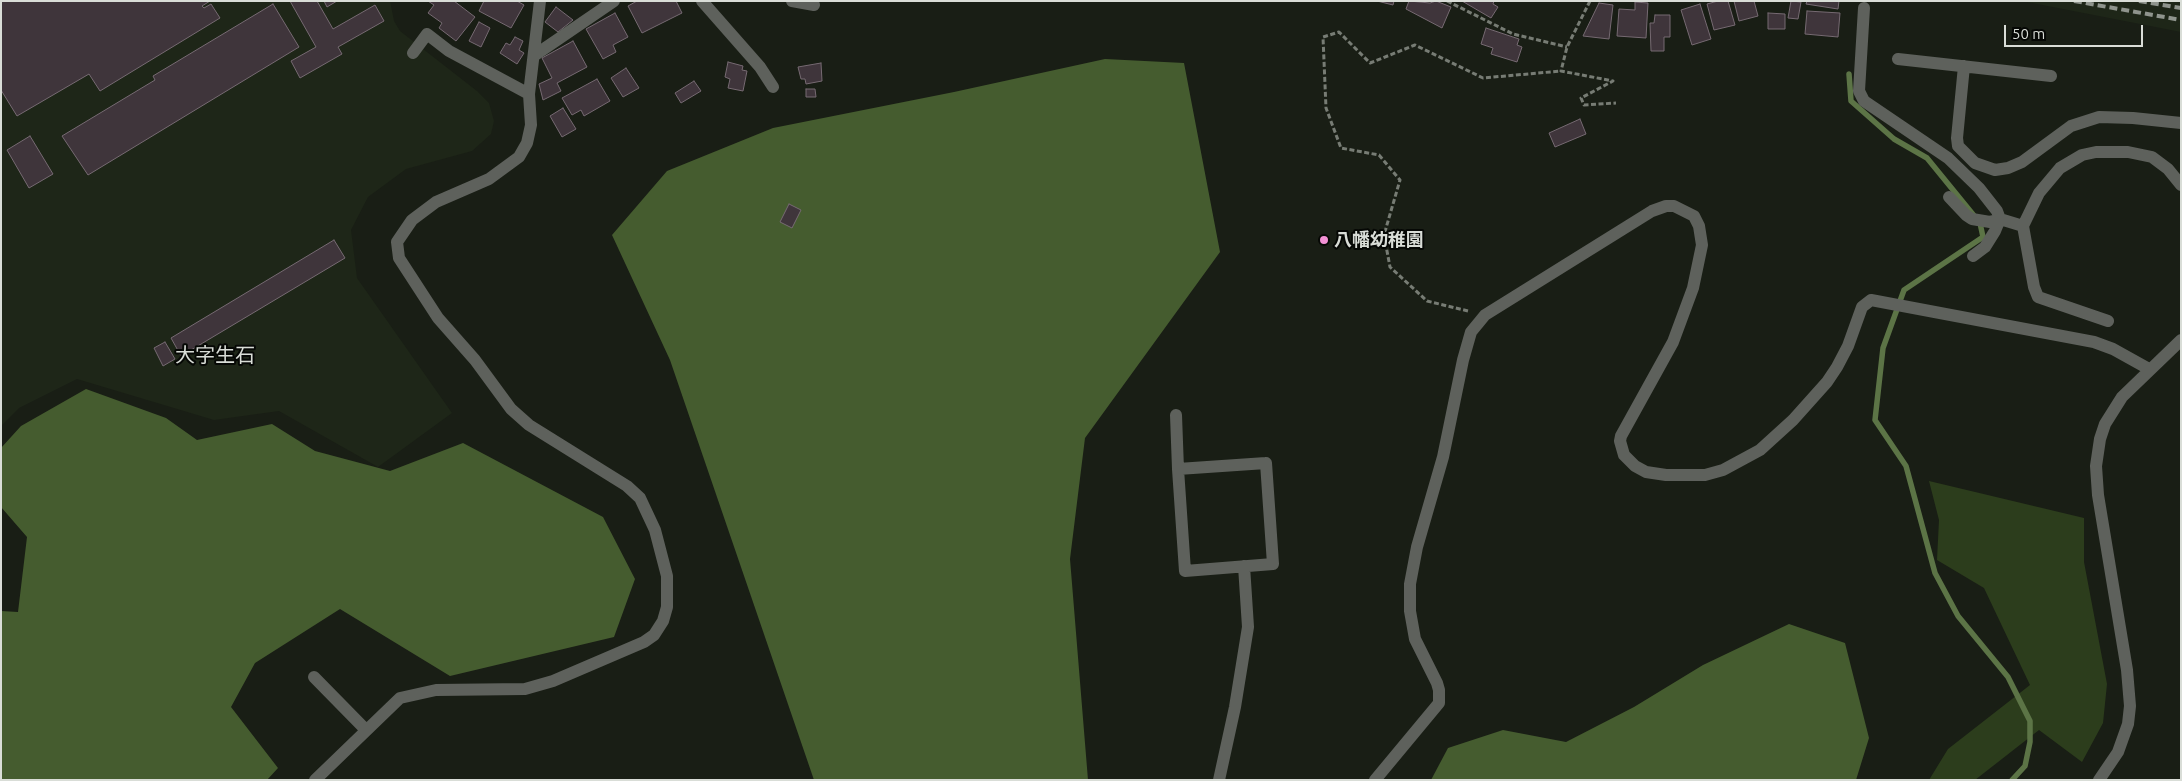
<!DOCTYPE html>
<meta charset="utf-8">
<style>
body{margin:0}
#map{position:relative;width:2182px;height:781px;overflow:hidden;background:#191e15;font-family:Ubuntu,sans-serif}
canvas{display:block}
.frame{position:absolute;inset:0;border:2px solid #d9ddd7;pointer-events:none}
.scale{position:absolute;left:2004px;top:25px;width:139px;height:22px;box-sizing:border-box;border:2px solid #d9ddd7;border-top:0;padding-left:6px;font-size:15px;line-height:18px;white-space:nowrap;color:#d9ddd7;-webkit-text-stroke:4px #060805;paint-order:stroke}
</style>
<div id="map">
<canvas width="2182" height="781"></canvas>
<div class="frame"></div>
<div class="scale">50 m</div>
</div>
<script>
const ctx = document.querySelector('canvas').getContext('2d');
ctx.lineJoin = 'round';
function fill(path, color) { ctx.fillStyle = color; ctx.fill(path, 'evenodd'); }
const shape = rows => new Path2D(rows.map(r => 'M' + r).join(''));
function strokePath(path, color, width, dash) { ctx.strokeStyle = color; ctx.lineWidth = width; ctx.lineCap = dash ? 'butt' : 'round'; ctx.setLineDash(dash || []); ctx.stroke(path); }
function drawText(font, color, halo, rows, align = 'center') {
  ctx.font = font + ' Ubuntu,"Noto Sans JP",sans-serif'; ctx.lineWidth = 4; ctx.setLineDash([]); ctx.textBaseline = 'middle'; ctx.strokeStyle = halo; ctx.fillStyle = color; for (const [text, x, y, turn = 0] of rows) {
    ctx.save(); ctx.translate(x, y); ctx.rotate((+turn || 0) * Math.PI / 180); ctx.textAlign = isNaN(turn) ? turn : align; if (halo) ctx.strokeText(text, 0, 0); ctx.fillText(text, 0, 0); ctx.restore();
  }
}
fill(shape([
 [1,1,390,1,394,21,400,31,477,91,489,103,494,121,491,134,472,151,406,169,368,197,351,230,357,278,452,413,378,467,279,411,214,420,77,379,19,408,1,426],
 [2022,1,2181,1,2181,32]
]), '#1e2618');
fill(shape([
 [1929,481,2084,518,2084,562,2107,684,2103,723,2082,762,2039,730,1975,780,1929,780,1948,749,2030,685,1984,588,1937,560,1939,520]
]), '#2c3d1c');
fill(shape([
 [1105,59,1184,63,1220,252,1085,438,1070,559,1088,780,814,780,670,360,612,235,667,171,773,128,954,92],
 [86,389,166,418,197,440,272,424,315,451,390,471,463,443,603,517,635,579,614,637,450,676,340,609,255,663,231,707,278,768,267,780,1,780,1,611,18,612,27,537,1,507,1,448,21,426],
 [1789,624,1845,643,1869,738,1856,780,1431,780,1448,748,1503,730,1566,742,1634,707,1703,665]
]), '#455c2f');
strokePath(shape([
 [1849,74,1851,101,1894,139,1927,158,1980,223,1983,237,1904,290,1883,348,1875,420,1906,466,1935,573,1958,616,2008,677,2030,721,2030,742,2025,766,2012,780]
]), '#5c7446', 5.5);
const building = shape([
 [1,1,210,1,202,6,204,8,211,4,220,18,100,91,89,74,17,116,1,90,1,1],
 [290,1,317,1,333,29,375,5,384,21,338,47,342,54,300,78,291,61,316,47,290,1],
 [324,1,337,1,327,7,324,1],
 [428,1,454,1,475,17,456,41,439,28,442,23,428,13,434,5,428,1],
 [484,1,517,1,524,5,511,28,479,11,484,1],
 [637,1,676,1,682,13,642,33,628,6,637,1],
 [1377,1,1394,1,1393,5,1377,1],
 [1409,1,1430,3,1436,1,1451,7,1442,28,1406,9,1409,1],
 [1462,1,1494,1,1493,4,1498,7,1491,18,1462,1],
 [1718,1,1728,1,1735,25,1714,30,1707,4,1718,1],
 [1734,1,1754,1,1758,16,1739,21,1734,1],
 [1791,1,1801,2,1798,19,1788,18,1791,1],
 [1807,1,1839,1,1838,9,1806,4,1807,1],
 [1635,2,1648,3,1646,38,1617,36,1619,9,1635,10,1635,2],
 [1599,3,1613,5,1609,39,1583,36,1599,3],
 [273,4,299,47,88,175,62,136,155,80,153,76,273,4],
 [1700,4,1711,39,1692,45,1681,10,1700,4],
 [556,7,573,20,558,32,545,22,556,7],
 [1807,11,1840,13,1838,37,1805,34,1807,11],
 [615,13,628,37,613,45,616,52,603,59,586,29,615,13],
 [1768,13,1785,14,1785,29,1768,29,1768,13],
 [1655,15,1670,15,1670,37,1664,37,1664,51,1651,51,1650,23,1654,23,1655,15],
 [479,22,490,28,481,47,469,41,479,22],
 [1486,28,1519,39,1517,45,1522,47,1517,62,1491,54,1493,48,1481,44,1486,28],
 [515,37,523,41,519,50,524,53,517,64,500,53,506,43,510,45,515,37],
 [573,41,587,67,557,83,561,91,543,100,539,84,552,78,542,58,573,41],
 [728,62,743,66,742,70,747,71,743,91,728,88,730,79,725,77,728,62],
 [821,63,822,81,806,84,805,79,801,79,798,67,821,63],
 [626,68,639,88,623,97,611,78,626,68],
 [597,79,610,101,584,116,581,110,572,115,562,98,597,79],
 [694,81,701,91,681,103,675,93,694,81],
 [806,89,815,89,816,97,806,97,806,89],
 [563,108,576,129,562,137,550,116,563,108],
 [1580,119,1586,134,1555,147,1549,133,1580,119],
 [30,136,53,174,29,188,7,150,30,136],
 [789,204,801,210,792,228,780,222,789,204],
 [334,240,345,258,181,356,171,338,334,240],
 [165,342,175,359,163,366,154,348,165,342]
]);
fill(building, '#3f353b');
strokePath(building, '#766a72', 1);
strokePath(shape([
 [1447,1,1513,34,1567,47],
 [1590,1,1567,47,1561,71,1613,81,1581,98,1584,105,1616,103],
 [1468,311,1427,301,1390,267,1384,235,1400,180,1379,155,1341,148,1326,108,1323,37,1339,32,1370,63,1415,45,1483,78,1561,71]
]), '#777c74', 3, [5, 2.5]);
strokePath(shape([
 [702,1,760,67,773,87],
 [792,1,814,5],
 [1864,8,1859,91,1864,101,1948,158,1979,188,1997,211,2000,219,1995,231,1985,247,1973,256],
 [413,53,427,34,449,51,529,94],
 [535,55,614,1],
 [1898,59,2051,76],
 [1964,66,1957,138,1958,146,1975,163,1995,170,2008,168,2022,162,2071,126,2099,117,2133,118,2181,123],
 [1949,197,1966,215,1972,219,1990,222,2000,219,2023,226],
 [2108,321,2038,297,2034,287,2023,226,2039,193,2060,168,2082,155,2096,152,2128,152,2152,157,2168,169,2181,185],
 [1176,415,1178,469],
 [1266,463,1273,564,1185,571,1178,469,1266,463],
 [314,677,366,730],
 [315,780,400,698,436,690,525,689,553,681,644,642,654,635,663,621,667,607,667,576,655,530,640,498,627,486,529,425,511,409,475,360,438,318,399,258,397,242,412,220,436,202,489,179,519,157,527,143,531,125,529,94,540,1],
 [1219,780,1235,707,1248,627,1244,566],
 [1375,780,1439,703,1439,690,1437,683,1415,639,1410,611,1410,584,1417,547,1443,457,1463,360,1471,332,1485,315,1652,211,1666,206,1674,206,1694,216,1699,226,1702,245,1693,288,1673,342,1621,436,1620,441,1624,455,1635,466,1646,472,1666,475,1705,475,1723,470,1760,450,1793,420,1827,382,1837,367,1848,346,1862,307,1871,300,2094,342,2113,349,2149,369],
 [2099,780,2118,752,2128,724,2130,706,2127,670,2098,495,2096,466,2100,439,2105,424,2122,397,2181,340]
]), '#5e615c', 12);
strokePath(shape([
 [2074,1,2181,20],
 [2139,1,2181,8]
]), '#8f948d', 4, [8, 4]);
for (const [x, y, r, color] of [
 [1324,240,5,"#f391d5"]
]) { const dot = new Path2D(); dot.arc(x, y, r, 0, 2 * Math.PI); ctx.fillStyle = color; ctx.fill(dot); strokePath(dot, '#060805', 2); }
drawText('bold 18px', '#d9ddd7', '#060805', [
 ["八幡幼稚園",1334,240]
], 'left');
drawText('20px', '#d9ddd7', '#060805', [
 ["大字生石",215,355]
]);
</script>
